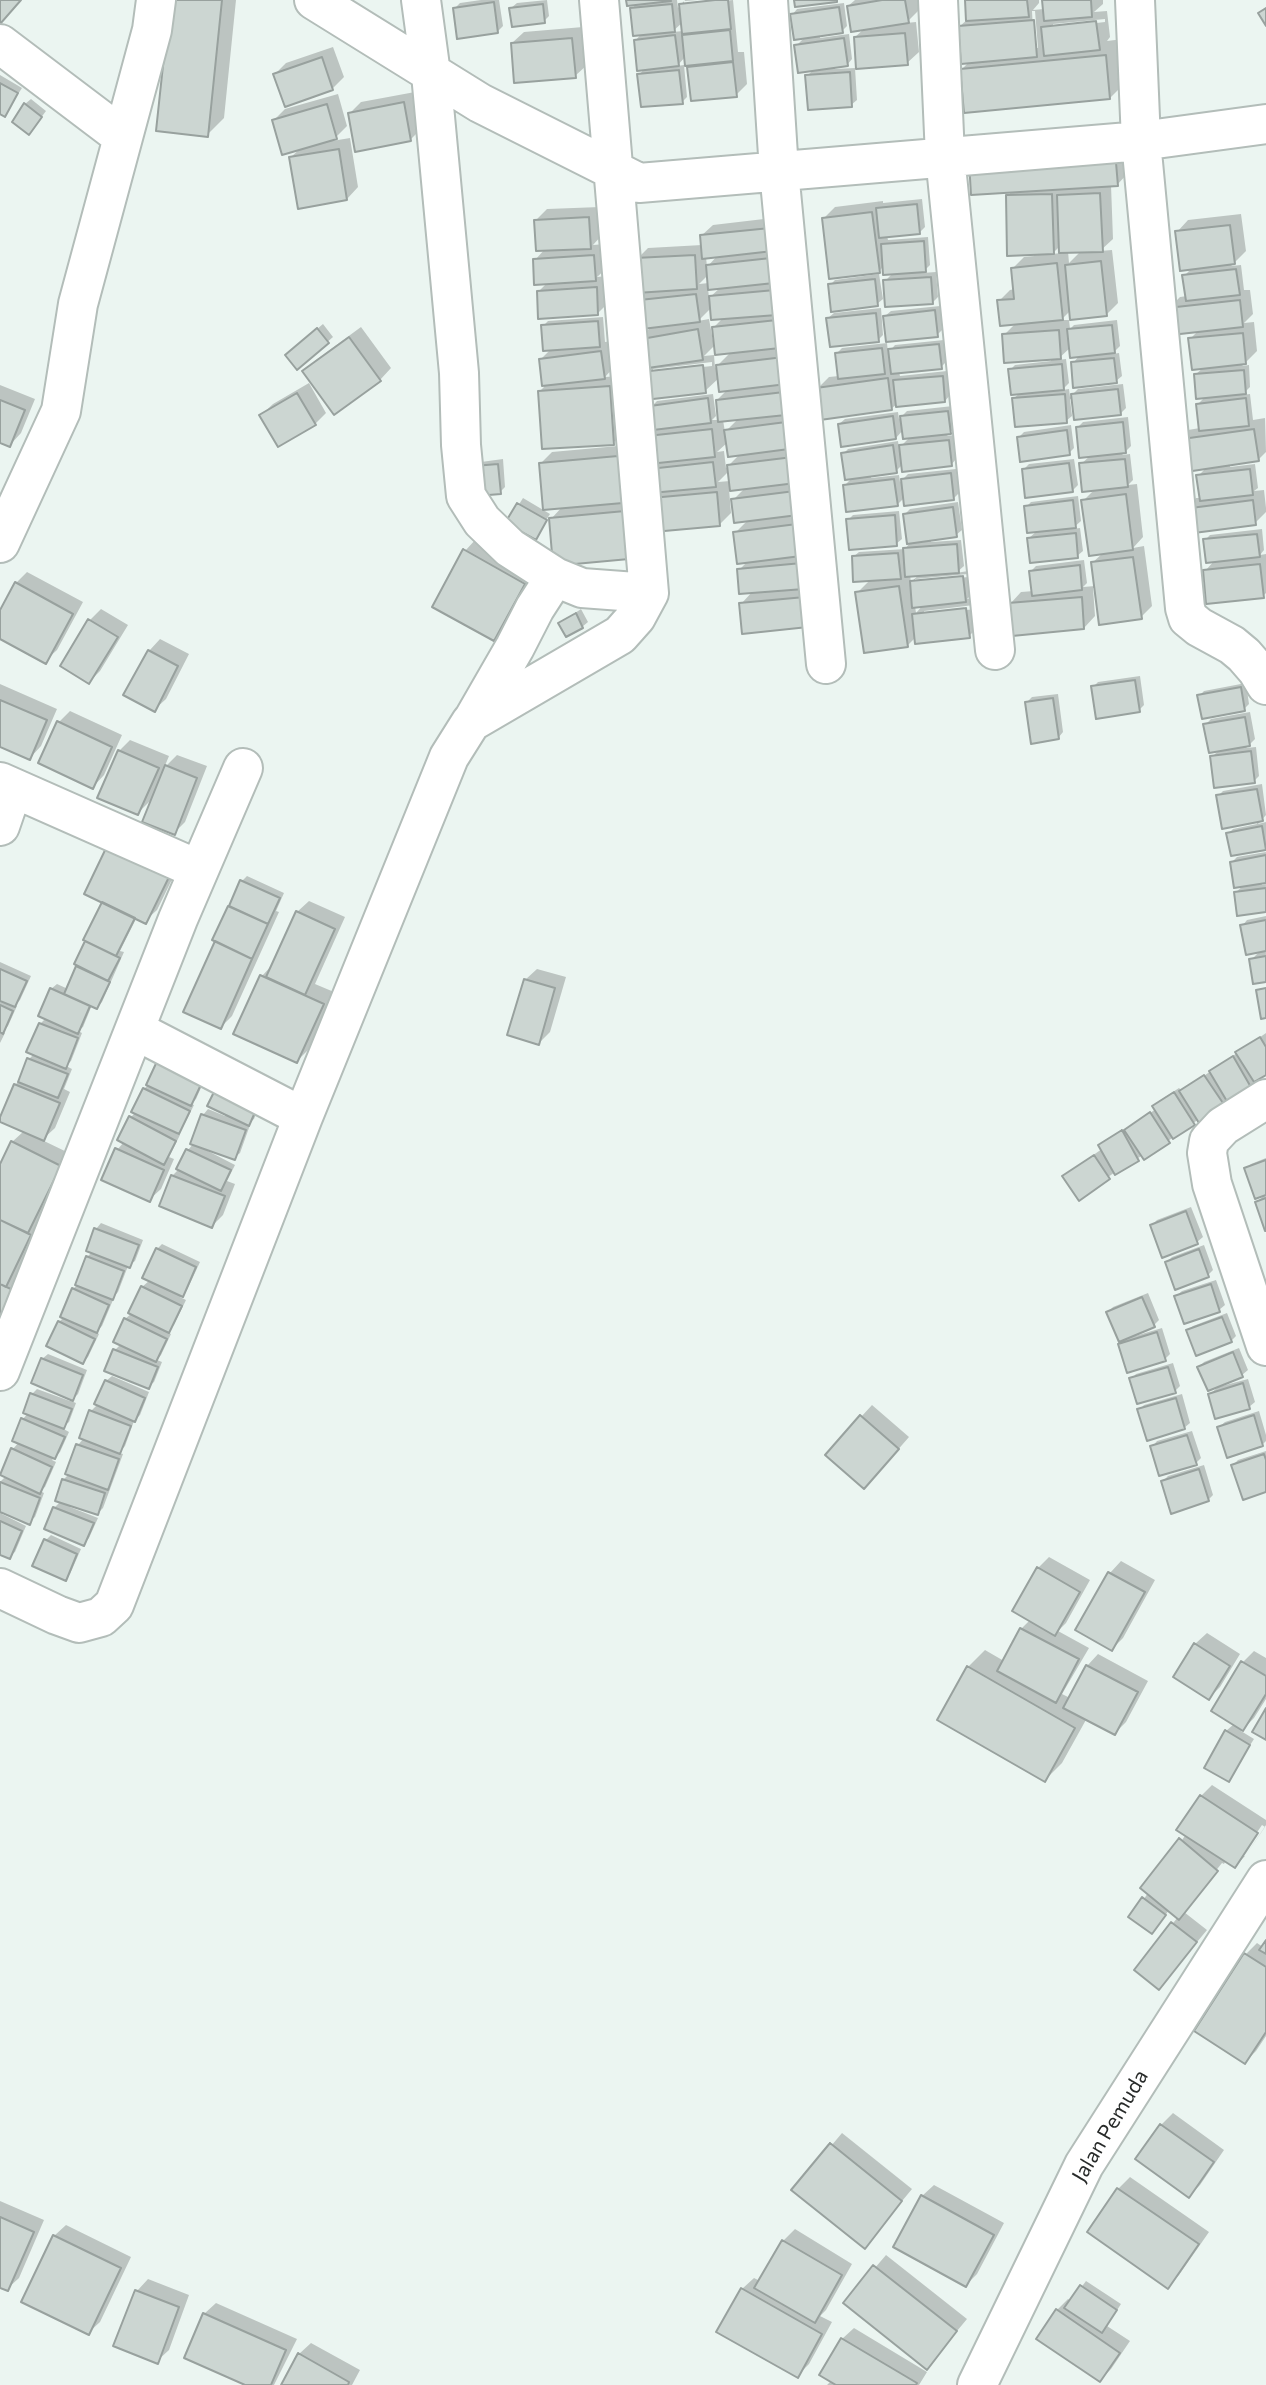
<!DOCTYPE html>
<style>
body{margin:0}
canvas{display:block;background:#ebf5f1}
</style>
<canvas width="1266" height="2385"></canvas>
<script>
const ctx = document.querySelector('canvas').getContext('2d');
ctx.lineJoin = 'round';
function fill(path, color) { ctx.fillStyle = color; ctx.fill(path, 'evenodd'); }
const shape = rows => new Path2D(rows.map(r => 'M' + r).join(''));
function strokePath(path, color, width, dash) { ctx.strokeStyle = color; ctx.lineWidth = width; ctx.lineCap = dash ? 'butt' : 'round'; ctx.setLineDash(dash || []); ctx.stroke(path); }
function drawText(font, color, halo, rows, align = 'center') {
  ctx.font = font + ' Commissioner,sans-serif'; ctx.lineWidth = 5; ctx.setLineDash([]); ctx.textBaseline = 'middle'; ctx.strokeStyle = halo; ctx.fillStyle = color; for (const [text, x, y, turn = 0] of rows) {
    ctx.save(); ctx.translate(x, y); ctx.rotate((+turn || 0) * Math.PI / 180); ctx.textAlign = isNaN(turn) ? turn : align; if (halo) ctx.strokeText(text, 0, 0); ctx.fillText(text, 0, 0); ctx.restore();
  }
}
fill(shape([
 [172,0,236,0,224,118,207,135],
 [481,0,499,0,503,26,498,31,455,8,460,3],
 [547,0,549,16,544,21,511,8,517,3],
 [628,0,677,0,678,8,685,0,698,0,684,1,684,5,733,0,738,52,744,52,747,84,736,95,689,67,694,63,686,56,677,66,684,65,687,97,682,102,639,75,645,68,635,41,642,33,631,9,638,3],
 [683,22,684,31,672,32],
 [855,0,918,0,919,10,906,23,916,22,919,52,907,63,855,37,865,28,848,6],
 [966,0,1039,0,1039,3,1033,10,1044,9,1043,0,1103,0,1103,4,1094,12,1107,11,1110,37,1107,41,1123,39,1127,81,1110,98,961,70,970,61,960,26,968,19],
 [1032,11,1035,11,1038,48,1034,48],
 [1105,19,1105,22,1053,28,1053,24],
 [844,3,847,26,842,31,820,34,820,38,849,34,852,59,847,65,835,66,835,69,855,68,857,100,851,105,807,76,814,69,796,46,805,37,792,15,797,9],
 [583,27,587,65,575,76,512,43,524,32],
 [333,47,344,77,332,89,275,74,286,63],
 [0,75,22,88,5,114,0,112],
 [415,92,422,128,411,139,349,114,361,102],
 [338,94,347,126,332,141,350,138,358,187,347,199,291,157,302,147,274,120,285,109],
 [31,99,46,111,34,127,25,104],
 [1126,141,1128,173,1117,185,1111,185,1113,239,1100,251,1112,250,1118,303,1106,315,1071,310,1061,320,1069,320,1070,329,1074,325,1117,320,1120,346,1112,354,1119,353,1122,376,1116,381,1073,363,1080,355,1071,347,1057,360,1066,359,1069,383,1062,390,1069,389,1070,397,1078,389,1123,384,1126,408,1120,414,1070,399,1072,416,1066,421,1014,398,1020,393,1010,370,1015,365,1051,361,1051,358,1004,335,1016,323,999,301,1010,290,1015,289,1013,268,1024,257,1034,256,1008,196,1012,191],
 [1061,245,1061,253,1052,254],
 [1068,251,1081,251,1069,263],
 [922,199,925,227,920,232,887,236,888,240,928,237,930,265,922,273,936,272,938,297,933,302,885,281,893,273,884,266,879,271,823,219,835,207,883,201,883,203],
 [600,207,602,235,593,245,605,244,607,268,597,277,607,276,609,302,598,313,539,291,548,282,535,260,545,249,535,221,547,209],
 [1241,214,1246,251,1231,266,1241,265,1244,290,1250,290,1253,314,1244,323,1254,322,1257,351,1242,366,1249,365,1250,387,1242,395,1250,394,1253,420,1265,418,1266,452,1258,460,1230,464,1230,467,1255,464,1258,488,1254,491,1264,490,1266,508,1266,512,1255,523,1185,510,1196,498,1201,498,1198,476,1207,467,1177,441,1188,430,1200,428,1198,404,1206,396,1196,374,1204,367,1190,339,1198,331,1169,308,1180,297,1187,296,1184,276,1193,267,1177,232,1188,220],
 [781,217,819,614,741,604,753,591,739,570,748,561,735,533,748,520,733,500,746,487,729,489,731,513,719,525,655,530,651,462,652,406,657,401,713,394,716,416,712,420,719,420,717,400,728,389,719,378,705,391,646,398,638,340,652,326,635,328,637,259,648,248,702,245,701,236,713,225],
 [718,255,707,267,706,257],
 [708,275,709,283,699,284],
 [721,287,709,298,708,288],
 [712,307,724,317,714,327,732,351,715,368,714,355,704,356,714,346,709,319,698,321],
 [712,362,712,366,653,372,653,369],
 [738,419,725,432,723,420],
 [728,442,740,454,726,468,724,451,717,452],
 [729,471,730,481,718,482],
 [879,274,883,299,877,304,830,285,835,280],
 [940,306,942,330,937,335,885,316,891,311],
 [881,308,883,335,878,340,828,318,834,313],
 [603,317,605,342,612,341,615,366,605,377,620,376,624,432,613,443,540,391,544,387,541,359,552,348,543,326,548,321],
 [323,324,333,337,298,368,292,350],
 [361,327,391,368,380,380,305,371,316,360],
 [944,340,946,362,941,367,899,372,900,376,947,371,950,395,945,401,898,403,891,409,818,388,829,377,839,376,837,353,842,348,887,343,888,353,895,345],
 [309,383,326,413,315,424,261,415,273,404],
 [0,385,35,399,21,433,10,445,0,441],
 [953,406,955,427,947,436,954,435,956,459,951,465,903,464,896,471,871,474,871,478,899,475,900,482,908,474,956,469,959,493,954,498,905,497,897,505,845,485,853,477,843,454,848,449,898,441,899,448,910,437,903,430,896,438,839,424,845,419,898,412,899,419,907,411],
 [1128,417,1131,446,1122,455,1130,454,1133,480,1128,485,1137,484,1143,537,1133,548,1144,546,1152,606,1141,617,1096,588,1093,588,1095,616,1084,628,1010,604,1021,592,1034,591,1031,571,1036,566,1084,560,1087,583,1083,587,1095,586,1092,563,1103,553,1083,501,1095,489,1081,464,1090,456,1077,428,1083,422],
 [1071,425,1074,448,1069,453,1019,437,1024,432],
 [629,445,640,546,551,519,562,507,541,463,552,452],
 [503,459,505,487,500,492,478,494,481,462],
 [1074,459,1078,485,1072,491,1024,469,1029,464],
 [1078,496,1081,521,1072,529,1080,528,1083,551,1077,556,1029,538,1037,531,1026,507,1031,502],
 [523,498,550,514,535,538,508,522],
 [958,502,962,530,956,535,931,539,931,542,961,540,964,566,956,573,968,571,968,574,915,579,915,583,968,577,970,596,967,599,977,598,980,625,969,636,916,637,908,645,857,593,871,579,853,557,859,552,905,549,909,544,905,514,910,509],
 [920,574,911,582,910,575],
 [923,605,916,613,915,606],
 [974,605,975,609,924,615,924,611],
 [899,511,902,539,896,544,848,520,853,515],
 [1262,529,1264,550,1260,555,1266,554,1266,593,1263,596,1205,571,1215,560,1205,540,1210,535],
 [476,539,535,572,505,628,494,639,465,551],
 [27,572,83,602,57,650,45,661,0,637,0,613,16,583],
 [101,609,128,625,100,671,89,682,90,620],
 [581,609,588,622,582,627,560,623],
 [160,639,189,654,166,699,154,710,149,651],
 [1140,676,1144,705,1139,710,1093,687,1098,682],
 [1246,683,1249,704,1244,709,1199,696,1204,691],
 [0,684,57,709,41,746,30,758,0,745],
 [1058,694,1063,732,1058,738,1027,702,1032,697],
 [70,711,122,735,104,775,93,787,59,722],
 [1250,712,1255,739,1246,748,1256,747,1259,776,1254,781,1212,757,1219,750,1205,725,1211,719],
 [130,740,169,756,164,768,177,755,207,766,185,822,174,833,154,797,138,813,119,751],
 [1262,784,1266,815,1258,824,1266,822,1266,848,1232,854,1228,834,1233,829,1257,824,1256,821,1218,796,1223,791],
 [1266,852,1266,881,1261,882,1262,885,1266,884,1266,911,1236,892,1244,885,1232,862,1237,857],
 [180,863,157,910,145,921,137,917,120,951,124,952,102,1002,97,1007,92,1005,83,1027,78,1031,82,1033,71,1061,66,1066,72,1069,64,1089,70,1092,55,1128,42,1140,71,1154,38,1222,41,1223,16,1275,25,1279,0,1331,0,1168,12,1142,24,1131,15,1085,21,1079,29,1059,34,1054,40,1024,46,1018,51,989,57,984,68,989,78,965,76,964,103,904],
 [247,876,284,893,276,911,279,912,232,1016,221,1027,217,940,229,907,242,881],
 [309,901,345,917,315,984,334,992,308,1050,297,1061,262,976,273,964,297,912],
 [1266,916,1266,980,1251,960,1260,951,1242,926,1247,920],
 [0,962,31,976,20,1000,15,1005,17,1006,8,1026,2,1032,5,1033,0,1043],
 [537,969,566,977,550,1032,539,1043,525,980],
 [1266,1033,1266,1073,1255,1080,1256,1083,1199,1119,1144,1158,1143,1155,1115,1172,1080,1198,1070,1171,1102,1149,1100,1145,1105,1140,1128,1128,1156,1109,1154,1106,1159,1101,1179,1088,1182,1091],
 [208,1072,196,1099,191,1104,194,1105,183,1127,177,1134,180,1135,169,1157,174,1159,161,1189,149,1200,117,1150,124,1142,131,1117,136,1112,144,1089,148,1085],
 [263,1098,254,1119,248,1124,250,1125,240,1153,234,1158,207,1148,206,1150,235,1165,227,1181,235,1184,223,1215,212,1226,172,1176,179,1169,188,1150,194,1143,203,1115,208,1109,225,1116,226,1113],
 [1266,1158,1266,1228,1257,1202,1266,1193,1246,1169,1251,1164],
 [1191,1207,1203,1237,1197,1242,1152,1225,1157,1220],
 [101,1223,143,1240,135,1261,128,1266,118,1292,112,1299,113,1300,102,1326,96,1332,99,1334,88,1357,83,1362,59,1322,64,1317,73,1289,78,1284,87,1257,92,1252,88,1250,96,1229],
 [162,1244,200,1262,187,1290,180,1297,186,1300,174,1325,167,1332,171,1334,161,1355,157,1360,162,1362,154,1382,148,1387,107,1370,115,1350,121,1344,125,1319,132,1313,142,1287,150,1280,157,1249],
 [1204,1245,1213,1270,1208,1275,1167,1262,1172,1257],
 [1216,1280,1225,1305,1219,1310,1176,1296,1182,1291],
 [1148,1293,1159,1320,1154,1325,1134,1334,1135,1336,1162,1328,1170,1354,1165,1359,1120,1344,1128,1337,1108,1312,1113,1307],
 [1227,1313,1236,1336,1231,1341,1188,1331,1193,1326],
 [1239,1348,1248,1370,1242,1375,1199,1367,1204,1362],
 [48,1354,87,1370,78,1394,71,1401,76,1403,69,1422,62,1428,69,1432,60,1452,52,1460,56,1462,45,1487,40,1491,44,1493,35,1517,29,1522,3,1511,2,1514,26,1526,15,1552,9,1557,0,1553,0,1482,6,1476,1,1473,13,1449,19,1442,23,1419,28,1413,32,1394,37,1389,70,1401,71,1398,42,1359],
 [1173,1363,1180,1386,1175,1391,1131,1379,1136,1374],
 [112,1376,149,1392,140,1415,134,1421,125,1446,119,1453,123,1454,103,1508,98,1513,71,1504,70,1507,98,1518,89,1538,84,1544,54,1508,61,1501,63,1480,69,1474,78,1445,84,1438,91,1411,98,1404,106,1381],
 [1248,1379,1255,1402,1249,1407,1210,1394,1218,1387],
 [1182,1394,1190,1423,1184,1428,1139,1410,1144,1405],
 [872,1405,909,1437,875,1476,861,1417],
 [1259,1411,1266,1435,1266,1441,1262,1445,1219,1427,1225,1422],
 [1192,1431,1201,1458,1196,1463,1152,1447,1157,1441],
 [1266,1451,1266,1490,1233,1465,1238,1460],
 [1204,1465,1213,1495,1208,1500,1163,1481,1168,1476],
 [51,1535,81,1549,70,1574,65,1579,46,1540],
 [1049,1557,1090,1580,1066,1623,1058,1631,1089,1648,1062,1694,1070,1698,1087,1666,1098,1654,1148,1681,1126,1722,1115,1733,1087,1718,1062,1763,1045,1780,968,1667,985,1650,1004,1661,1021,1629,1030,1620,1038,1568],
 [1121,1561,1155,1580,1123,1638,1112,1649,1078,1629,1110,1573],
 [1207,1633,1240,1654,1220,1687,1209,1698,1175,1677,1195,1644],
 [1254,1651,1266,1658,1266,1699,1254,1718,1241,1731,1254,1739,1228,1780,1226,1731,1234,1724,1213,1711,1243,1662],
 [1212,1785,1266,1820,1266,1825,1246,1855,1265,1827,1262,1825,1241,1856,1245,1856,1235,1866,1226,1860,1224,1864,1222,1863,1186,1908,1184,1912,1207,1930,1159,1988,1136,1969,1178,1917,1169,1910,1157,1927,1144,1899,1186,1834,1201,1796],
 [1257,1943,1263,1947,1266,1943,1266,2036,1256,2051,1245,2062,1246,1954],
 [1173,2113,1224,2150,1200,2185,1189,2196,1137,2159,1161,2125],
 [842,2133,912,2189,864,2247,794,2190],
 [1130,2177,1209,2232,1179,2275,1168,2286,1089,2232,1118,2189],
 [934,2185,1004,2223,977,2274,966,2285,922,2196],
 [0,2201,44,2220,19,2278,7,2289,0,2286],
 [66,2225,131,2257,100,2322,88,2333,54,2236],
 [795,2229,852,2264,826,2310,820,2316,832,2322,809,2364,797,2376,742,2289,754,2278,760,2281,783,2241],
 [886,2255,967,2319,927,2367,845,2303],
 [148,2279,189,2295,169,2350,157,2361,115,2345,137,2291],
 [1086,2281,1121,2304,1107,2326,1130,2341,1111,2369,1100,2380,1057,2310,1068,2299,1071,2301],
 [216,2303,297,2339,274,2385,249,2385,204,2314],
 [854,2328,927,2372,919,2385,827,2385,832,2380,842,2339],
 [311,2343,360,2370,352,2385,283,2385,299,2354]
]), '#0003');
const building = shape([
 [0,0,21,0,0,24,0,0],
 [170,0,222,0,208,137,156,131,170,0],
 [626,0,670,0,671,1,627,6,626,0],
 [715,0,728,0,731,29,682,34,679,4,715,0],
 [794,0,837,0,837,2,795,7,794,0],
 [882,0,905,0,909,23,851,32,847,6,882,0],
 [965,0,1027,0,1029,17,966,21,965,0],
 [1042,0,1091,0,1092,17,1044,21,1042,0],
 [494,2,498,33,457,39,453,8,494,2],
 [543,4,545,23,512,27,509,8,543,4],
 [672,4,675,32,633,36,630,8,672,4],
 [839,7,843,33,794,40,790,14,839,7],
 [1266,8,1266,26,1258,13,1266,8],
 [1034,20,1037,57,961,64,958,26,1034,20],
 [1096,21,1100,50,1044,56,1041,27,1096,21],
 [730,30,733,61,685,66,682,35,730,30],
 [905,33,908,65,856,69,854,37,905,33],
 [675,35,679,66,637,71,634,40,675,35],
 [572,38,576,78,514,83,511,43,572,38],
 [844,38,848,66,798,73,794,45,844,38],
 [1106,55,1110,99,964,113,960,69,1106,55],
 [322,57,333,90,285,107,273,74,322,57],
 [733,62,737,97,691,101,687,67,733,62],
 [679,70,683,104,641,107,637,74,679,70],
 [850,72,852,107,808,110,805,75,850,72],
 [0,83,18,93,5,117,0,114,0,83],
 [404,102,411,141,355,152,348,113,404,102],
 [24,103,42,117,29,135,12,122,24,103],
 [327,104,337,139,282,155,272,120,327,104],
 [339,149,347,200,298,209,289,157,339,149],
 [1115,151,1118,186,971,195,969,161,1115,151],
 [1100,193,1103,252,1059,253,1057,195,1100,193],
 [1052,194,1054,254,1007,256,1006,195,1052,194],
 [917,204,920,234,879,238,876,208,917,204],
 [872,212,880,273,829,279,822,218,872,212],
 [589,217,591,249,536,251,534,220,589,217],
 [1230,225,1235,264,1180,271,1175,231,1230,225],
 [770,228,773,251,702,259,700,235,770,228],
 [924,241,926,272,883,275,881,244,924,241],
 [594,255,596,281,534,285,533,259,594,255],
 [695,255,697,289,636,293,635,258,695,255],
 [771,258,774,283,708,290,706,265,771,258],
 [1101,261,1107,316,1070,320,1065,265,1101,261],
 [1057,263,1063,320,1000,326,997,300,1014,299,1011,268,1057,263],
 [1236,269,1240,295,1186,301,1182,275,1236,269],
 [931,277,933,304,885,307,883,280,931,277],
 [875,279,878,306,831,312,828,284,875,279],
 [597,287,598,315,538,319,537,291,597,287],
 [775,290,777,315,711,320,709,296,775,290],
 [696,294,700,322,634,330,630,301,696,294],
 [1240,300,1243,327,1171,335,1167,308,1240,300],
 [935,310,938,337,886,342,883,316,935,310],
 [876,313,879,342,830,347,826,318,876,313],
 [777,320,780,348,715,355,712,327,777,320],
 [598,321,600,347,543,351,541,325,598,321],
 [1112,325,1115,353,1070,358,1067,329,1112,325],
 [317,328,329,343,297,370,285,355,317,328],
 [698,329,703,360,641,369,636,340,698,329],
 [1059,330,1061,359,1004,363,1002,334,1059,330],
 [1243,333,1246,364,1192,370,1188,338,1243,333],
 [349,337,381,381,334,415,302,371,349,337],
 [939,344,942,369,891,374,888,349,939,344],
 [882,348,885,374,838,379,835,353,882,348],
 [601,351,605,379,542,386,539,359,601,351],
 [784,357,787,384,719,392,716,365,784,357],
 [1114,358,1117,383,1073,388,1071,362,1114,358],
 [1062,364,1064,390,1011,395,1008,369,1062,364],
 [703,365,706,393,644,400,641,372,703,365],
 [1244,370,1246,394,1196,399,1194,374,1244,370],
 [943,376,945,402,896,407,893,380,943,376],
 [888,378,892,410,820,420,816,388,888,378],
 [610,386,614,445,542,449,538,391,610,386],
 [1118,389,1121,415,1074,420,1071,394,1118,389],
 [784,392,786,415,718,422,716,400,784,392],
 [297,393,316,425,278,447,259,415,297,393],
 [1065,394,1067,423,1015,427,1012,398,1065,394],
 [708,398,711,423,653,430,650,406,708,398],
 [1246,398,1249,426,1199,431,1196,404,1246,398],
 [0,400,25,410,10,447,0,443,0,400],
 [948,411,951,434,903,439,900,416,948,411],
 [893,416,896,439,841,447,838,424,893,416],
 [786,422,789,449,728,457,724,430,786,422],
 [1123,422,1126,453,1079,458,1076,427,1123,422],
 [712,429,715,457,649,464,647,436,712,429],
 [1254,429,1259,461,1179,473,1175,440,1254,429],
 [1067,430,1070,455,1020,462,1017,437,1067,430],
 [949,440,952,466,902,472,899,445,949,440],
 [893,445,897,473,845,480,841,453,893,445],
 [618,456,623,503,543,510,539,463,618,456],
 [793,457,796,483,730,491,727,465,793,457],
 [1125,459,1128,487,1082,492,1079,463,1125,459],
 [713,462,716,487,651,493,649,469,713,462],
 [1069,463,1073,492,1025,498,1022,469,1069,463],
 [498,464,501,494,476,496,474,466,498,464],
 [1250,469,1253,495,1200,501,1196,475,1250,469],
 [951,473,954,500,904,506,901,479,951,473],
 [894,479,898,506,846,512,843,485,894,479],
 [795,491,798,515,734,523,731,499,795,491],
 [717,492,720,526,653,532,651,498,717,492],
 [1126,494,1133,550,1089,556,1081,500,1126,494],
 [1073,500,1076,528,1027,533,1024,506,1073,500],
 [1253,500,1256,525,1186,534,1183,509,1253,500],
 [517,503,547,520,536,540,505,523,517,503],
 [953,507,957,537,907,544,903,514,953,507],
 [625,511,629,559,553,566,549,518,625,511],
 [895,515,897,546,849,550,846,519,895,515],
 [797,524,801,556,737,564,733,532,797,524],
 [1076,533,1078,558,1030,563,1027,538,1076,533],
 [1257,534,1260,557,1206,563,1203,539,1257,534],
 [957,544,959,573,905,577,903,548,957,544],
 [463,549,525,584,494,641,432,607,463,549],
 [898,553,901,579,853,582,852,556,898,553],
 [1133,557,1142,619,1099,625,1091,562,1133,557],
 [802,563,804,589,739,594,737,569,802,563],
 [1260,564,1264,598,1206,604,1203,570,1260,564],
 [1080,565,1082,590,1032,596,1029,571,1080,565],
 [963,576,966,602,912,608,910,581,963,576],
 [15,582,73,614,46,664,0,639,0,610,15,582],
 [899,586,908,647,864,653,855,592,899,586],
 [805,597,808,627,742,634,739,603,805,597],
 [1082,597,1084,629,1012,636,1008,603,1082,597],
 [966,608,970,638,915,644,912,614,966,608],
 [576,613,583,628,566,637,558,623,576,613],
 [88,619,118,637,89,684,60,666,88,619],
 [148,650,178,666,155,712,123,695,148,650],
 [1135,680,1140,712,1096,719,1091,686,1135,680],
 [1241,687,1245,711,1202,719,1197,695,1241,687],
 [1053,698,1059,739,1031,744,1025,702,1053,698],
 [0,700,47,720,30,760,0,747,0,700],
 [1245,717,1250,746,1209,753,1203,724,1245,717],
 [57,721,112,747,93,789,38,763,57,721],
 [118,750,159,768,138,815,97,798,118,750],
 [1251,751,1255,783,1214,788,1210,756,1251,751],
 [165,765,197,778,175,835,142,822,165,765],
 [1257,789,1263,821,1222,829,1216,795,1257,789],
 [1262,826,1266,850,1231,856,1226,833,1262,826],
 [108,844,170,875,146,924,84,894,108,844],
 [1266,855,1266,883,1234,888,1230,862,1266,855],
 [240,880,280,898,268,924,229,906,240,880],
 [1266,888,1266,912,1237,916,1234,892,1266,888],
 [102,902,135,918,116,956,83,940,102,902],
 [228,906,268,924,252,959,212,940,228,906],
 [296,911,335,929,305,995,266,977,296,911],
 [1266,920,1266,951,1246,955,1240,925,1266,920],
 [85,941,120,958,108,981,74,964,85,941],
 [215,941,252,959,221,1029,183,1012,215,941],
 [1266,956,1266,982,1253,984,1249,959,1266,956],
 [76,966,110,982,97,1009,64,994,76,966],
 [0,969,27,981,15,1007,0,1001,0,969],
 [260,975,324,1004,297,1063,233,1034,260,975],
 [524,979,555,988,539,1045,507,1035,524,979],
 [50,988,90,1006,78,1034,38,1016,50,988],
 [1266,988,1266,1018,1261,1019,1256,990,1266,988],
 [0,1005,13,1011,3,1034,0,1032,0,1005],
 [39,1023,78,1038,66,1069,26,1052,39,1023],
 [1260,1037,1266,1047,1266,1075,1254,1082,1235,1052,1260,1037],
 [1233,1056,1252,1089,1228,1103,1209,1071,1233,1056],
 [159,1057,204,1078,191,1106,146,1085,159,1057],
 [27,1058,68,1074,58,1098,18,1082,27,1058],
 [1204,1075,1225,1106,1199,1123,1179,1091,1204,1075],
 [14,1084,60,1103,44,1141,0,1122,0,1117,14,1084],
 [218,1084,259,1103,249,1126,207,1106,218,1084],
 [143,1088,190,1111,179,1134,131,1112,143,1088],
 [1174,1092,1195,1125,1173,1139,1152,1106,1174,1092],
 [1150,1112,1170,1143,1144,1160,1124,1130,1150,1112],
 [201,1114,246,1130,235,1160,190,1144,201,1114],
 [129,1116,176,1141,164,1165,117,1140,129,1116],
 [1122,1130,1139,1161,1115,1175,1098,1145,1122,1130],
 [11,1141,61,1166,28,1233,0,1220,0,1164,11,1141],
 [115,1148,164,1170,150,1202,101,1180,115,1148],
 [186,1149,231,1170,221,1191,176,1169,186,1149],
 [1094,1155,1110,1179,1079,1201,1062,1176,1094,1155],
 [1266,1160,1266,1195,1255,1199,1244,1168,1266,1160],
 [171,1175,225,1196,212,1228,159,1206,171,1175],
 [1266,1198,1266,1231,1265,1231,1255,1202,1266,1198],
 [1186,1211,1198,1244,1162,1258,1150,1225,1186,1211],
 [0,1220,31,1235,6,1287,0,1284,0,1220],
 [94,1228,139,1245,130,1268,86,1251,94,1228],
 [156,1248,196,1267,183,1297,142,1278,156,1248],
 [1199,1249,1209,1277,1175,1290,1165,1262,1199,1249],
 [86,1256,124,1271,113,1300,75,1285,86,1256],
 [0,1284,15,1291,0,1321,0,1284],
 [1211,1284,1220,1312,1184,1324,1174,1296,1211,1284],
 [141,1286,182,1306,169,1333,128,1313,141,1286],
 [72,1288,109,1305,97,1333,60,1317,72,1288],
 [1142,1297,1155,1327,1119,1342,1106,1312,1142,1297],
 [1222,1317,1232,1342,1196,1356,1186,1330,1222,1317],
 [124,1318,167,1339,156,1362,113,1342,124,1318],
 [58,1321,95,1339,83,1364,46,1346,58,1321],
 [1157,1332,1166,1361,1127,1373,1118,1344,1157,1332],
 [113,1349,158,1367,149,1389,104,1371,113,1349],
 [1233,1352,1243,1377,1208,1391,1197,1367,1233,1352],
 [41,1358,83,1375,73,1401,31,1383,41,1358],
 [1168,1367,1176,1393,1137,1404,1129,1378,1168,1367],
 [105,1380,145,1398,135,1422,94,1404,105,1380],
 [1243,1383,1250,1409,1215,1419,1208,1394,1243,1383],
 [30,1393,72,1409,64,1429,23,1413,30,1393],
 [1176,1398,1185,1429,1147,1441,1137,1409,1176,1398],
 [89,1410,131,1426,120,1454,79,1438,89,1410],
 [860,1415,899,1449,864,1489,825,1455,860,1415],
 [1254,1415,1263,1446,1227,1458,1217,1427,1254,1415],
 [21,1418,65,1437,55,1459,12,1441,21,1418],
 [1187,1435,1197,1465,1159,1476,1150,1446,1187,1435],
 [76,1444,119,1459,108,1490,65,1474,76,1444],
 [11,1448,52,1467,40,1494,0,1475,11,1448],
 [1264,1454,1266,1460,1266,1492,1243,1500,1231,1465,1264,1454],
 [1199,1469,1209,1501,1171,1514,1161,1481,1199,1469],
 [62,1479,105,1493,98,1515,55,1501,62,1479],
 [0,1482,40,1498,30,1525,0,1512,0,1482],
 [53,1507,94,1523,84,1546,44,1529,53,1507],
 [0,1521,22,1531,10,1559,0,1555,0,1521],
 [44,1539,77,1554,66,1581,32,1566,44,1539],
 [1037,1567,1080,1592,1055,1636,1012,1611,1037,1567],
 [1108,1572,1145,1592,1112,1651,1075,1630,1108,1572],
 [1020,1628,1079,1659,1056,1703,997,1671,1020,1628],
 [1194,1643,1230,1666,1209,1700,1173,1677,1194,1643],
 [1241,1661,1266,1676,1266,1694,1243,1731,1211,1711,1241,1661],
 [1086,1665,1138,1692,1115,1735,1063,1708,1086,1665],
 [967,1666,1075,1728,1045,1782,937,1720,967,1666],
 [1266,1708,1266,1740,1252,1732,1266,1708],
 [1225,1730,1250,1745,1229,1782,1204,1768,1225,1730],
 [1200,1795,1258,1833,1235,1868,1176,1830,1200,1795],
 [1179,1838,1218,1871,1179,1920,1140,1888,1179,1838],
 [1142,1897,1166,1915,1152,1934,1128,1917,1142,1897],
 [1171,1922,1197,1942,1159,1990,1134,1970,1171,1922],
 [1266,1940,1266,1954,1259,1950,1266,1940],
 [1244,1953,1266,1967,1266,2032,1245,2064,1194,2031,1244,1953],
 [1160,2124,1214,2162,1189,2198,1135,2159,1160,2124],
 [830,2143,902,2201,865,2249,791,2190,830,2143],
 [1117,2188,1199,2244,1168,2289,1087,2232,1117,2188],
 [921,2195,994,2235,966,2287,893,2247,921,2195],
 [0,2217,34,2232,8,2291,0,2288,0,2217],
 [53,2235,121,2268,89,2335,21,2302,53,2235],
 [782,2240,842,2275,815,2323,754,2288,782,2240],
 [873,2265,957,2331,927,2370,843,2303,873,2265],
 [1080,2285,1117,2310,1102,2333,1064,2308,1080,2285],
 [741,2288,822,2334,798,2378,716,2332,741,2288],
 [135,2290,179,2307,158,2364,113,2346,135,2290],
 [1056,2309,1120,2353,1100,2382,1036,2339,1056,2309],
 [203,2313,286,2350,271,2385,245,2385,184,2358,203,2313],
 [841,2338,917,2383,916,2385,836,2385,819,2375,841,2338],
 [298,2353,349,2382,348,2385,281,2385,298,2353]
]);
fill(building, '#ccd6d2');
strokePath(building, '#98a19e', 2);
const minor = shape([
 [314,0,480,103,639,183,1141,141,1266,124],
 [421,0,431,74,459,373,461,445,466,496,482,521,510,548,555,577],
 [768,0,779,171,826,664],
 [938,0,945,156,995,650],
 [1135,0,1141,141,1185,608,1188,618,1199,627,1232,645,1244,655,1257,670,1266,685],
 [0,44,123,137],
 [0,543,61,411,78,304,152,30,156,0],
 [473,720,515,647,535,608,555,577,582,588,649,593],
 [0,782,199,870],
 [0,826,13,788],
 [135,1030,303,1117],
 [1266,1099,1223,1126,1209,1141,1207,1153,1212,1184,1266,1346],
 [0,1371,178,919,243,768],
 [0,1588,57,1615,79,1623,101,1617,114,1605,303,1117,449,757,471,722,620,635,636,617,649,593,599,0],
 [977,2385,1084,2165,1266,1880]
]);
strokePath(minor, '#b3bdb9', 42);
strokePath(minor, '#fff', 38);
drawText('21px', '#282b2a', '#fff', [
 ["Jalan Pemuda",1110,2126,-59]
]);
</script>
